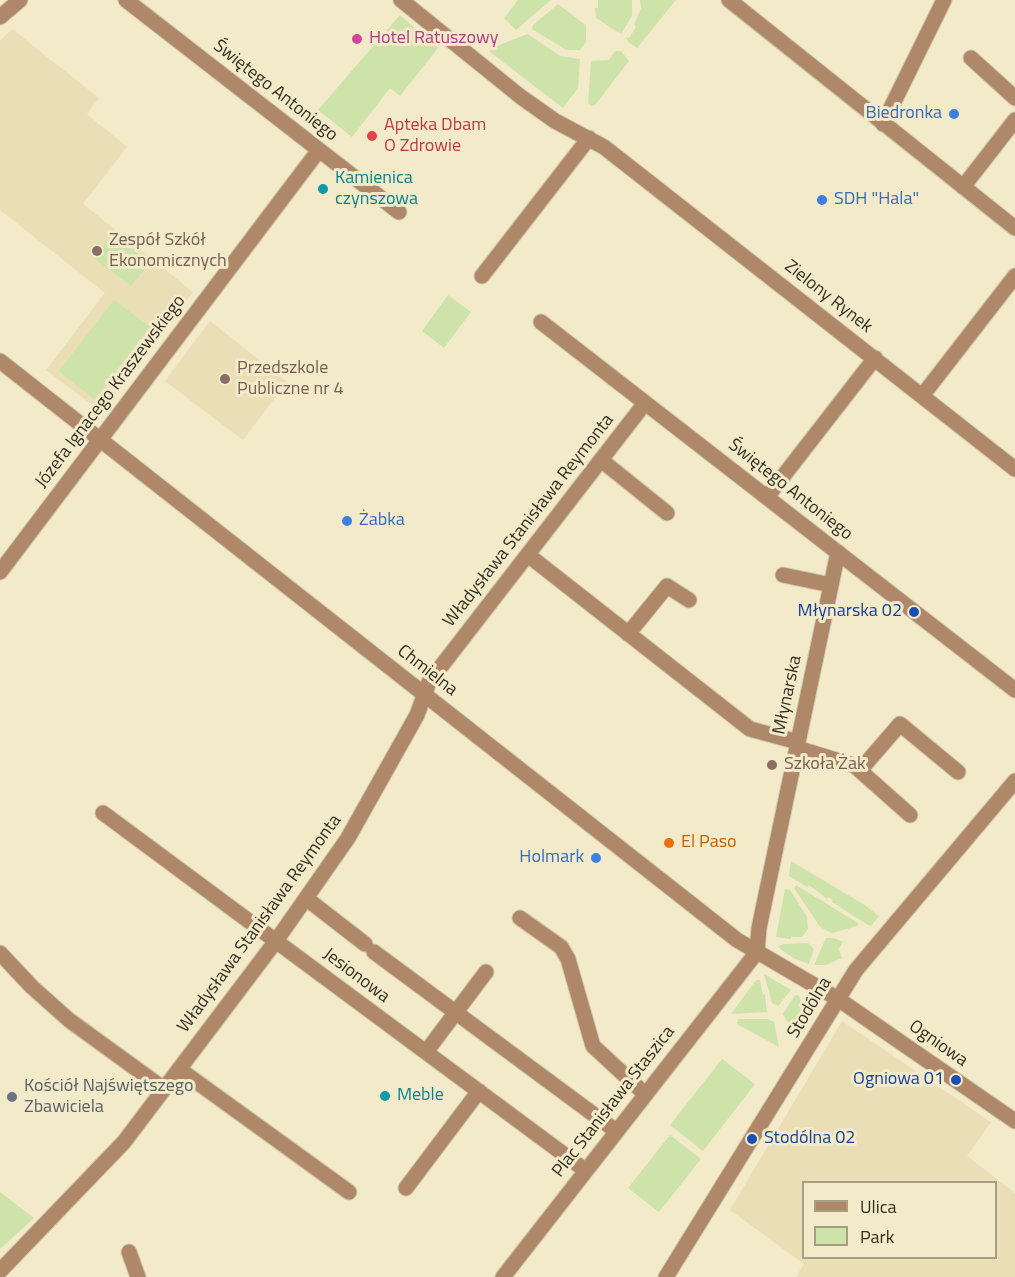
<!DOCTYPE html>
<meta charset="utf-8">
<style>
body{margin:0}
#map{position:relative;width:1015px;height:1277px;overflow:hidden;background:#f3eac9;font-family:"Titillium Web",sans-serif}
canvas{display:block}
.legend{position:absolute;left:802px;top:1181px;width:195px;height:78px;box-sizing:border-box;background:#f3eac9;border:2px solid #a59f86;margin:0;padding:8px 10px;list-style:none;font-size:18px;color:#312e21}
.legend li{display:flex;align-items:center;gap:12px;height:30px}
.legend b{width:30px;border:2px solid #a59f86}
</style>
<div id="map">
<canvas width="1015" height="1277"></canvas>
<ul class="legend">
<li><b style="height:8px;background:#af8769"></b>Ulica</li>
<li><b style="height:16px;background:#cde3aa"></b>Park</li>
</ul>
</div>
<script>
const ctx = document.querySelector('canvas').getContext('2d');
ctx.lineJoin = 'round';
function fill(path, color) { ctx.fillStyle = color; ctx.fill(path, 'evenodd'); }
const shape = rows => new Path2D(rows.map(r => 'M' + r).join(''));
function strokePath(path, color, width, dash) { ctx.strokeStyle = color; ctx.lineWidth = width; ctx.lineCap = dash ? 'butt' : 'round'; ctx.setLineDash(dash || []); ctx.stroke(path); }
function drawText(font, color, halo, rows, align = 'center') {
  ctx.font = font + ' "Titillium Web",sans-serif'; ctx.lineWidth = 6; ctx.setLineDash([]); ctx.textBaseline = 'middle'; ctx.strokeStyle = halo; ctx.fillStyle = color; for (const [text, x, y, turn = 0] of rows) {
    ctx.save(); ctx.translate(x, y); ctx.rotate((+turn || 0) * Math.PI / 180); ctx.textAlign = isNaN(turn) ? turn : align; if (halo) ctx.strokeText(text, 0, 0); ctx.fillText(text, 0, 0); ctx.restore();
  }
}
fill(shape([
 [12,29,99,98,87,114,127,147,83,204,193,292,102,412,46,370,105,293,0,210,0,41],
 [210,321,287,382,243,440,165,381],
 [842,1021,991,1122,967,1156,1015,1193,1015,1277,796,1277,804,1264,730,1210],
 [804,1182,996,1182,996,1258,804,1258]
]), '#e9deb5');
fill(shape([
 [518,0,551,0,516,30,504,18],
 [598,0,632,0,632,16,621,34,596,18,595,8,598,8],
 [640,0,676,0,637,48,628,42,626,37,629,38,636,27,634,25,641,8],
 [558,4,586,25,586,42,580,50,566,50,532,29,533,25],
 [400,15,438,48,400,96,390,88,352,137,318,110],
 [528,34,560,56,580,59,578,88,563,108,490,52,491,48],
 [615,51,621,51,629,61,595,105,591,106,588,103,591,61,609,60],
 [113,234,150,263,131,286,94,258],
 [448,295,471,312,444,348,422,331],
 [114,300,150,327,94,399,59,371],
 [791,861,863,904,879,916,871,926,868,925,832,902,833,900,828,897,827,899,809,885,807,887,789,876],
 [796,885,858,923,858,926,832,933,820,927,794,888],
 [785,889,790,890,807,917,808,929,802,937,791,937,791,939,776,937],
 [826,938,834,938,843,942,839,949,842,958,826,965,814,965],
 [808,943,814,949,809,964,793,958,778,947,783,944],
 [764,974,791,990,778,1006,772,1003],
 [756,980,760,980,763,995,765,994,767,1012,731,1014],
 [795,995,798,995,803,1003,806,1013,800,1032,786,1020,783,1014],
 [738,1019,767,1019,774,1022,779,1047,737,1024],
 [722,1059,755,1084,703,1151,670,1125],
 [670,1135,701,1159,659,1212,628,1188],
 [0,1192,34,1218,0,1249]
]), '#cde3aa');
const minor = shape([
 [126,0,399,212],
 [401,0,521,97,555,121,604,147,1015,469],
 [729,0,1015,228],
 [0,17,20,0],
 [971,58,1015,98],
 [883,124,944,0],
 [963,187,1015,120],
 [482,276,589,138],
 [541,322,1015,690],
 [0,361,737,940,838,999,1015,1121],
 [922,396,1015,276],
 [601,460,667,513],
 [767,497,875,358],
 [528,555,750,729,798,742],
 [0,572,319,150],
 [783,575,831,585],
 [628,634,667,586,689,600],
 [797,748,862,768,900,724,958,772],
 [857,768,910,815],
 [103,813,585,1170],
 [307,899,365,944],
 [520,918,561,947,568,959,593,1046,645,1094],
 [374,952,616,1131],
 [757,952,759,928,838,552],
 [0,953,32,987,69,1020,164,1089],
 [426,1052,486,972],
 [179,1069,349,1192],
 [406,1188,479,1091],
 [129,1252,138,1277],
 [0,1271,124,1142,276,941,348,838,417,715,429,682,645,403],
 [503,1277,757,952],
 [666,1277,856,970,1015,781]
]);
strokePath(minor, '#d0c8ab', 17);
strokePath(minor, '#af8769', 15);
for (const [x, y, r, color] of [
 [357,39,6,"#d1479c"],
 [954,114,6,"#3f7fe0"],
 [372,136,6,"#e0444e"],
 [323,189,6,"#0f9aa8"],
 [822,200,6,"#3f7fe0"],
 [97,251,6,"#8d6e63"],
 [225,379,6,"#8d6e63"],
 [347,521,6,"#3f7fe0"],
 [914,612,6,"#1a4fb4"],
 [772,765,6,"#8d6e63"],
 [669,843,6,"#e8710a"],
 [596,858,6,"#3f7fe0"],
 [956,1080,6,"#1a4fb4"],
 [385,1096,6,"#0f9aa8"],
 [12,1097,6,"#6b7280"],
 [752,1139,6,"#1a4fb4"]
]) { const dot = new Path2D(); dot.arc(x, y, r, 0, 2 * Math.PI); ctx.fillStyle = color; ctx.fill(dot); strokePath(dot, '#f3eac9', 2); }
drawText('18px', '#b23c85', '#f3eac9', [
 ["Hotel Ratuszowy",369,39]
], 'left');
drawText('18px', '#312e21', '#f3eac9', [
 ["Świętego Antoniego",275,91,38],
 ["Zielony Rynek",828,297,38],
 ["Józefa Ignacego Kraszewskiego",111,392,-53],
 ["Świętego Antoniego",790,490,38],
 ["Władysława Stanisława Reymonta",529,521,-52],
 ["Chmielna",427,671,38],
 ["Młynarska",788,695,-78],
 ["Władysława Stanisława Reymonta",260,924,-54],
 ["Jesionowa",356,976,37],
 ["Stodólna",810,1008,-59],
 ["Ogniowa",938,1044,35],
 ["Plac Stanisława Staszica",614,1102,-52]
]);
drawText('18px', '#366cbe', '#f3eac9', [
 ["Biedronka",942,114],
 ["SDH \"Hala\"",834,200,"left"],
 ["Żabka",359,521,"left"],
 ["Holmark",584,858]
], 'right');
drawText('18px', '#be3a42', '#f3eac9', [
 ["Apteka Dbam",384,126],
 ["O Zdrowie",384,147]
], 'left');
drawText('18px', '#0d838f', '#f3eac9', [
 ["Kamienica",335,179],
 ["czynszowa",335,200],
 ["Meble",397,1096]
], 'left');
drawText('18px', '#785e54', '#f3eac9', [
 ["Zespół Szkół",109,241],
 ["Ekonomicznych",109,262],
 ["Przedszkole",237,369],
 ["Publiczne nr 4",237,390],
 ["Szkoła Żak",784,765]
], 'left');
drawText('18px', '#164399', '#f3eac9', [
 ["Młynarska 02",902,612],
 ["Ogniowa 01",944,1080],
 ["Stodólna 02",764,1139,"left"]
], 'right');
drawText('18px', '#c56008', '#f3eac9', [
 ["El Paso",681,843]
], 'left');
drawText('18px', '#5b616d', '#f3eac9', [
 ["Kościół Najświętszego",24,1087],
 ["Zbawiciela",24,1108]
], 'left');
</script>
